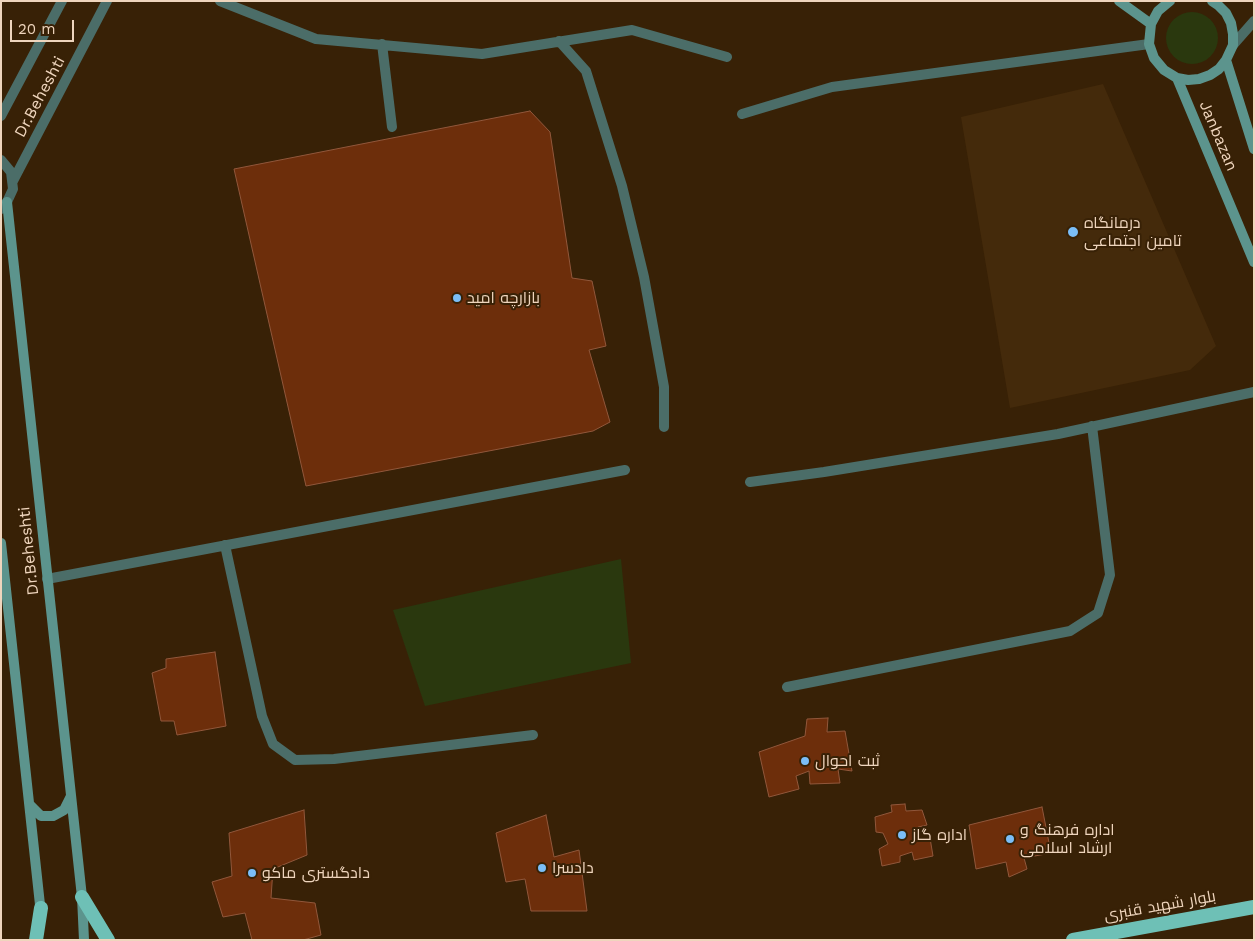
<!DOCTYPE html>
<meta charset="utf-8">
<style>
body{margin:0}
#map{position:relative;width:1255px;height:941px;overflow:hidden;background:#382106;font-family:"Work Sans",sans-serif}
canvas{display:block}
.frame{position:absolute;inset:0;border:2px solid #efd5bd;pointer-events:none}
.scale{position:absolute;left:10px;top:20px;width:64px;height:22px;box-sizing:border-box;border:2px solid #efd5bd;border-top:0;padding-left:6px;font-size:15px;line-height:18px;white-space:nowrap;color:#efd5bd;-webkit-text-stroke:4px #382106;paint-order:stroke}
</style>
<div id="map">
<canvas width="1255" height="941"></canvas>
<div class="frame"></div>
<div class="scale">20 m</div>
</div>
<script>
const ctx = document.querySelector('canvas').getContext('2d');
ctx.lineJoin = 'round';
function fill(path, color) { ctx.fillStyle = color; ctx.fill(path, 'evenodd'); }
const shape = rows => new Path2D(rows.map(r => 'M' + r).join(''));
function strokePath(path, color, width, dash) { ctx.strokeStyle = color; ctx.lineWidth = width; ctx.lineCap = dash ? 'butt' : 'round'; ctx.setLineDash(dash || []); ctx.stroke(path); }
function drawText(font, color, halo, rows, align = 'center') {
  ctx.font = font + ' "Work Sans",Cairo,sans-serif'; ctx.lineWidth = 4; ctx.setLineDash([]); ctx.textBaseline = 'middle'; ctx.strokeStyle = halo; ctx.fillStyle = color; for (const [text, x, y, turn = 0] of rows) {
    ctx.save(); ctx.translate(x, y); ctx.rotate((+turn || 0) * Math.PI / 180); ctx.textAlign = isNaN(turn) ? turn : align; if (halo) ctx.strokeText(text, 0, 0); ctx.fillText(text, 0, 0); ctx.restore();
  }
}
fill(shape([
 [1103,84,1216,346,1190,370,1010,408,961,117]
]), '#442a0b');
fill(shape([
 '1166 38a26 26 0 1 1 52 0a26 26 0 1 1-52 0Z',
 [621,559,631,663,425,706,393,610]
]), '#2a380e');
const building = shape([
 [530,111,550,132,572,278,592,281,606,346,589,350,610,422,593,431,306,486,234,169,530,111],
 [215,652,226,726,177,735,174,721,161,721,152,673,166,668,166,659,215,652],
 [828,718,827,732,845,731,852,771,838,769,840,783,810,784,809,771,796,776,799,789,769,797,759,752,805,736,807,719,828,718],
 [905,804,906,811,922,810,927,825,918,827,921,838,930,838,933,856,914,860,912,852,900,856,900,862,882,866,879,849,888,844,883,833,876,832,875,817,892,812,891,805,905,804],
 [1042,807,1051,853,1024,858,1027,869,1009,877,1006,862,976,869,969,825,1042,807],
 [304,810,307,855,273,869,271,898,315,903,321,935,303,940,252,940,245,913,223,917,212,882,232,876,229,833,304,810],
 [546,815,554,857,579,850,587,911,531,911,525,879,506,882,496,833,546,815]
]);
fill(building, '#6d2e0b');
strokePath(building, '#91573b', 1);
strokePath(shape([
 [220,1,316,39,482,54,632,30,727,57],
 [559,41,586,71,622,186,644,277,664,387,664,427],
 [382,44,392,127],
 [742,114,832,87,1149,44],
 [750,482,824,472,1058,434,1254,392],
 [225,545,262,716,273,744,295,760,334,759,533,735],
 [47,579,625,470],
 [787,687,1070,631,1098,613,1110,575,1092,426]
]), '#4b6d68', 10);
strokePath(shape([
 [1233,45,1254,21],
 [1,116,62,1],
 [1,160,11,172,13,189,7,202,1,209],
 [13,181,107,1]
]), '#4b6d68', 10);
strokePath(shape([
 [1119,1,1151,24],
 [1170,1,1158,11,1151,24,1149,44,1154,58,1164,70,1177,78,1188,80,1199,79,1210,75,1219,69,1226,60,1233,45,1233,34,1231,23,1226,13,1218,5,1212,1],
 [1226,60,1254,149],
 [1177,78,1254,262],
 [7,202,82,897,84,940],
 [1,543,41,914],
 [30,805,41,816,53,816,64,810,71,796]
]), '#5c948d', 10);
strokePath(shape([
 [82,897,108,940],
 [36,940,41,908],
 [1073,940,1254,907]
]), '#6ec0b6', 14);
for (const [x, y, r, color] of [
 [1073,232,6,"#7bbef8"],
 [457,298,5,"#7bbef8"],
 [805,761,5,"#7bbef8"],
 [902,835,5,"#7bbef8"],
 [1010,839,5,"#7bbef8"],
 [542,868,5,"#7bbef8"],
 [252,873,5,"#7bbef8"]
]) { const dot = new Path2D(); dot.arc(x, y, r, 0, 2 * Math.PI); ctx.fillStyle = color; ctx.fill(dot); strokePath(dot, '#382106', 2); }
drawText('16px', '#efd5bd', '#382106', [
 ["Dr.Beheshti",40,97,-62],
 ["Janbazan",1218,136,67],
 ["Dr.Beheshti",29,551,-96],
 ["بلوار شهید قنبری",1160,906,-10]
]);
drawText('16px', '#efd5bd', '#382106', [
 ["درمانگاه",1084,223],
 ["تامین اجتماعی",1084,241],
 ["بازارچه امید",467,298],
 ["ثبت احوال",815,761],
 ["اداره فرهنگ و",1020,830],
 ["ارشاد اسلامی",1020,848],
 ["اداره گاز",912,835],
 ["دادسرا",552,868],
 ["دادگستری ماکو",262,873]
], 'left');
</script>
